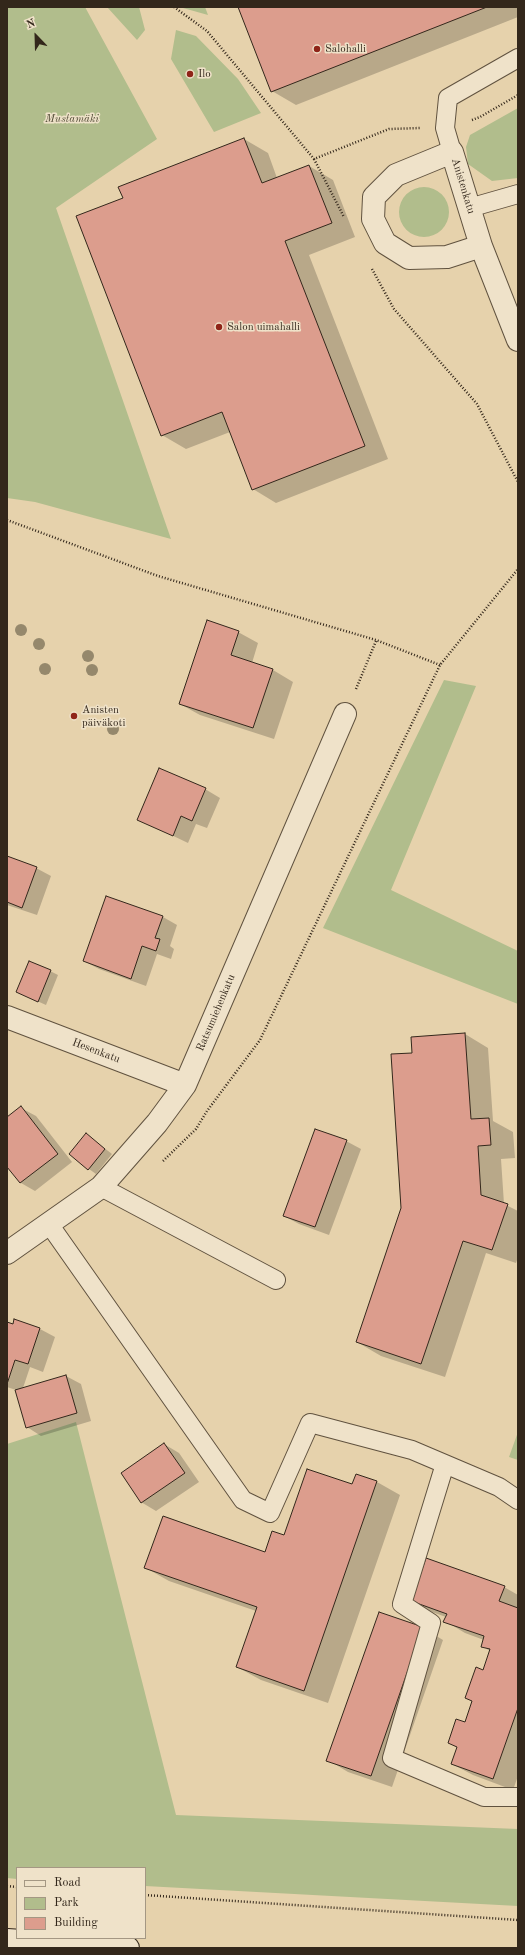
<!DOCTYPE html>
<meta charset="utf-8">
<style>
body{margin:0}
#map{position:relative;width:525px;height:1955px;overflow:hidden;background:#e6d2ac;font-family:"Old Standard TT",serif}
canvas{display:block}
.frame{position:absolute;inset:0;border:8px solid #33271b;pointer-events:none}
.legend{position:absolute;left:16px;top:1867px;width:130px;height:72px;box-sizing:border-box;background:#efe2c9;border:1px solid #a49783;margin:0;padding:5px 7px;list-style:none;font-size:12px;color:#33271b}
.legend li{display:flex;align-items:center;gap:8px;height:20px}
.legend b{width:20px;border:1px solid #a49783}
.north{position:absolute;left:16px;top:16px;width:40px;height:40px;-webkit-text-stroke:3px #efe2c9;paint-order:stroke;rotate:337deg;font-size:11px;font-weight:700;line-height:16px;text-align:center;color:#33271b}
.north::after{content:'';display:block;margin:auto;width:14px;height:18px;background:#33271b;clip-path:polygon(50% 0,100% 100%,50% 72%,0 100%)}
</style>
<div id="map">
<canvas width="525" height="1955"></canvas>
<div class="frame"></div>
<ul class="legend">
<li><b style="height:5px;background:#efe2c9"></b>Road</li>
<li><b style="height:11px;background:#b1bd8c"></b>Park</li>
<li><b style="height:11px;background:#dc9d8d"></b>Building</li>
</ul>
<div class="north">N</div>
</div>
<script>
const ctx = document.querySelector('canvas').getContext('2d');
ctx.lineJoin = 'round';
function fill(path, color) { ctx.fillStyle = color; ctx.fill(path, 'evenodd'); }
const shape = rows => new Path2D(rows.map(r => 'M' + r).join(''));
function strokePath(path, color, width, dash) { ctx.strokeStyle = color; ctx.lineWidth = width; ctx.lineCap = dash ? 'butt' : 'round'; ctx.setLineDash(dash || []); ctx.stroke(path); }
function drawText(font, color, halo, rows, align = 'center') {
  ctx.font = font + ' "Old Standard TT",serif'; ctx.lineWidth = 3; ctx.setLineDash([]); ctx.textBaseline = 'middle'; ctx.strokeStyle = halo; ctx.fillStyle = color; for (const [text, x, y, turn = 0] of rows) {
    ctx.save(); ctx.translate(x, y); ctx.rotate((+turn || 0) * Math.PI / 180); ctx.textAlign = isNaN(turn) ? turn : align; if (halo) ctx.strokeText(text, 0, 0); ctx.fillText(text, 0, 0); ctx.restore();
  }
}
fill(shape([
 [7,7,85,7,157,139,56,208,171,539,35,502,7,498],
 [107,7,139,7,145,30,137,40],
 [182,7,205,7,208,15,183,8],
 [176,30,196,36,238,79,261,113,214,132,171,59],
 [518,108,518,178,492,181,468,164,466,147,470,135],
 '399 212a25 25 0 1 1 50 0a25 25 0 1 1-50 0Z',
 [444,680,476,686,391,890,518,951,518,1004,323,928],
 [76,1422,176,1815,518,1829,518,1906,145,1886,145,1868,17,1868,17,1879,7,1878,7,1444],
 [518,1432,518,1460,509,1457]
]), '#b1bd8c');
fill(shape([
 [239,7,518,7,518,17,296,105,272,91],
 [244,139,268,153,277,178,309,166,333,180,355,237,309,255,388,459,276,503,253,489,230,432,186,449,162,435,124,198],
 [238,632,258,643,252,663,273,670,293,682,274,739,200,715,180,704],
 [205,789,220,798,207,828,196,824,188,843,138,819],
 [7,857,36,868,51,876,37,915,7,905],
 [163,917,177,925,170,946,174,949,171,959,157,954,146,986,99,969,84,961],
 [50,971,58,975,46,1005,17,992],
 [465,1034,488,1048,493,1121,513,1132,515,1158,501,1159,504,1204,518,1211,518,1257,516,1263,486,1253,445,1377,381,1356,357,1342,402,1208,413,1054],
 [21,1108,36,1116,72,1162,35,1191,21,1183,7,1165,7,1119],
 [86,1134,112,1154,96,1174,89,1169],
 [346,1141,361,1149,329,1235,299,1224,284,1216],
 [15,1320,40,1329,55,1337,43,1372,30,1367,23,1388,66,1376,81,1384,91,1421,41,1436,27,1427,16,1390,7,1387,7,1323,13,1326],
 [164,1444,179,1453,199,1482,156,1511,141,1502],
 [377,1482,400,1495,328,1703,261,1680,237,1667,256,1611,169,1581,146,1568,266,1553,353,1486],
 [504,1587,518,1595,518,1776,513,1790,473,1775,452,1764,458,1748,449,1743,465,1724,473,1702,466,1698,484,1671,490,1651,482,1646,484,1640,465,1633,445,1621,446,1617,432,1612,412,1600],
 [423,1628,443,1640,392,1787,348,1772,328,1760]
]), '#0003');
const building = shape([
 [238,7,487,7,271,92,238,7],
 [244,138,262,183,309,165,332,223,285,241,365,446,252,490,222,412,161,436,76,216,123,198,118,187,244,138],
 [207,620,239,631,231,655,273,669,253,728,179,704,207,620],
 [159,768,206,788,192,821,181,816,173,836,137,820,159,768],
 [7,856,37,867,22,908,7,902,7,856],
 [106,896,163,916,155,938,160,939,156,951,142,946,131,979,83,961,106,896],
 [29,961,51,970,38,1002,16,992,29,961],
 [465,1033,471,1119,489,1118,491,1145,478,1146,481,1195,508,1204,492,1250,463,1241,421,1364,356,1342,401,1208,391,1054,412,1053,411,1037,465,1033],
 [21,1106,58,1154,20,1183,7,1167,7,1117,21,1106],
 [315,1129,347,1140,315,1227,283,1216,315,1129],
 [86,1133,105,1149,88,1170,69,1154,86,1133],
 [14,1319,40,1328,28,1364,15,1360,7,1384,7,1322,13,1324,14,1319],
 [66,1375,77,1413,26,1428,15,1390,66,1375],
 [164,1443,185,1473,141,1503,121,1473,164,1443],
 [307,1469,352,1484,356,1474,377,1481,304,1691,236,1667,257,1607,144,1568,163,1516,265,1552,272,1531,284,1535,307,1469],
 [426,1558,505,1586,499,1601,518,1608,518,1708,493,1779,451,1764,457,1747,448,1743,456,1719,465,1722,472,1701,465,1698,476,1667,483,1670,490,1649,481,1647,484,1636,443,1622,447,1614,411,1601,426,1558],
 [379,1612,423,1627,371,1776,326,1761,379,1612]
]);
fill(building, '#dc9d8d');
strokePath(building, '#33271b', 1);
const service = shape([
 [452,152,445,128,448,98,518,58],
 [469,208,518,194],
 [101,1187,276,1280],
 [49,1224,243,1500,270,1513,310,1423,412,1450,499,1487,518,1500],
 [445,1464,402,1604,431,1623,392,1758,484,1797,518,1797]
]);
const minor = shape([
 [481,246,447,257,409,258,385,243,373,219,374,197,396,175,452,152,481,246,518,340],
 [7,1017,185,1085],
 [7,1253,101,1187,157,1123,185,1085,345,714]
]);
const secondary = shape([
 [7,1940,128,1948]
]);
strokePath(service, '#60523f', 20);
strokePath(minor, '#60523f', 24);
strokePath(secondary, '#33271b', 24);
strokePath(shape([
 [174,7,207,31,314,159,389,129,420,128],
 [472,120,480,117,518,95],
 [314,159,344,217],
 [372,269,394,309,477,404,518,482],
 [7,520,158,576,376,640,440,665],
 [356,689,376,641],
 [163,1161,196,1129,207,1111,260,1040,440,665,518,569],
 [7,1886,17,1887],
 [145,1895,518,1920]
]), '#33271b', 2.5, [1, 2]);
strokePath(service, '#efe2c9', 18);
strokePath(minor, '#efe2c9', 22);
strokePath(secondary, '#efe2c9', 22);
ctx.fillStyle = '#95886c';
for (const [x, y] of [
 [21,630],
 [39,644],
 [88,656],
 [45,669],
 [92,670],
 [113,729]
]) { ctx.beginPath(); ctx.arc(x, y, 6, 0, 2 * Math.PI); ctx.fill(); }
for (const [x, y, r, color] of [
 [317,49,4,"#8f2418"],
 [190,74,4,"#8f2418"],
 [219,327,4,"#8f2418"],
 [74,716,4,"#8f2418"]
]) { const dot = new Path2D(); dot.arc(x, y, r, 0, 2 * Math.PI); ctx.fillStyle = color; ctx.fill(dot); strokePath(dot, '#efe2c9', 1.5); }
drawText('11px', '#33271b', '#efe2c9', [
 ["Salohalli",325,49],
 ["Ilo",198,74],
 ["Salon uimahalli",227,327],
 ["Anisten",82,710],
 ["päiväkoti",82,723]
], 'left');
drawText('italic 11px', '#524c37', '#efe2c9', [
 ["Mustamäki",72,119]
]);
drawText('11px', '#33271b', '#efe2c9', [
 ["Anistenkatu",463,186,73],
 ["Ratsumiehenkatu",216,1013,-67],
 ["Hesenkatu",96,1051,21]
]);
</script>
